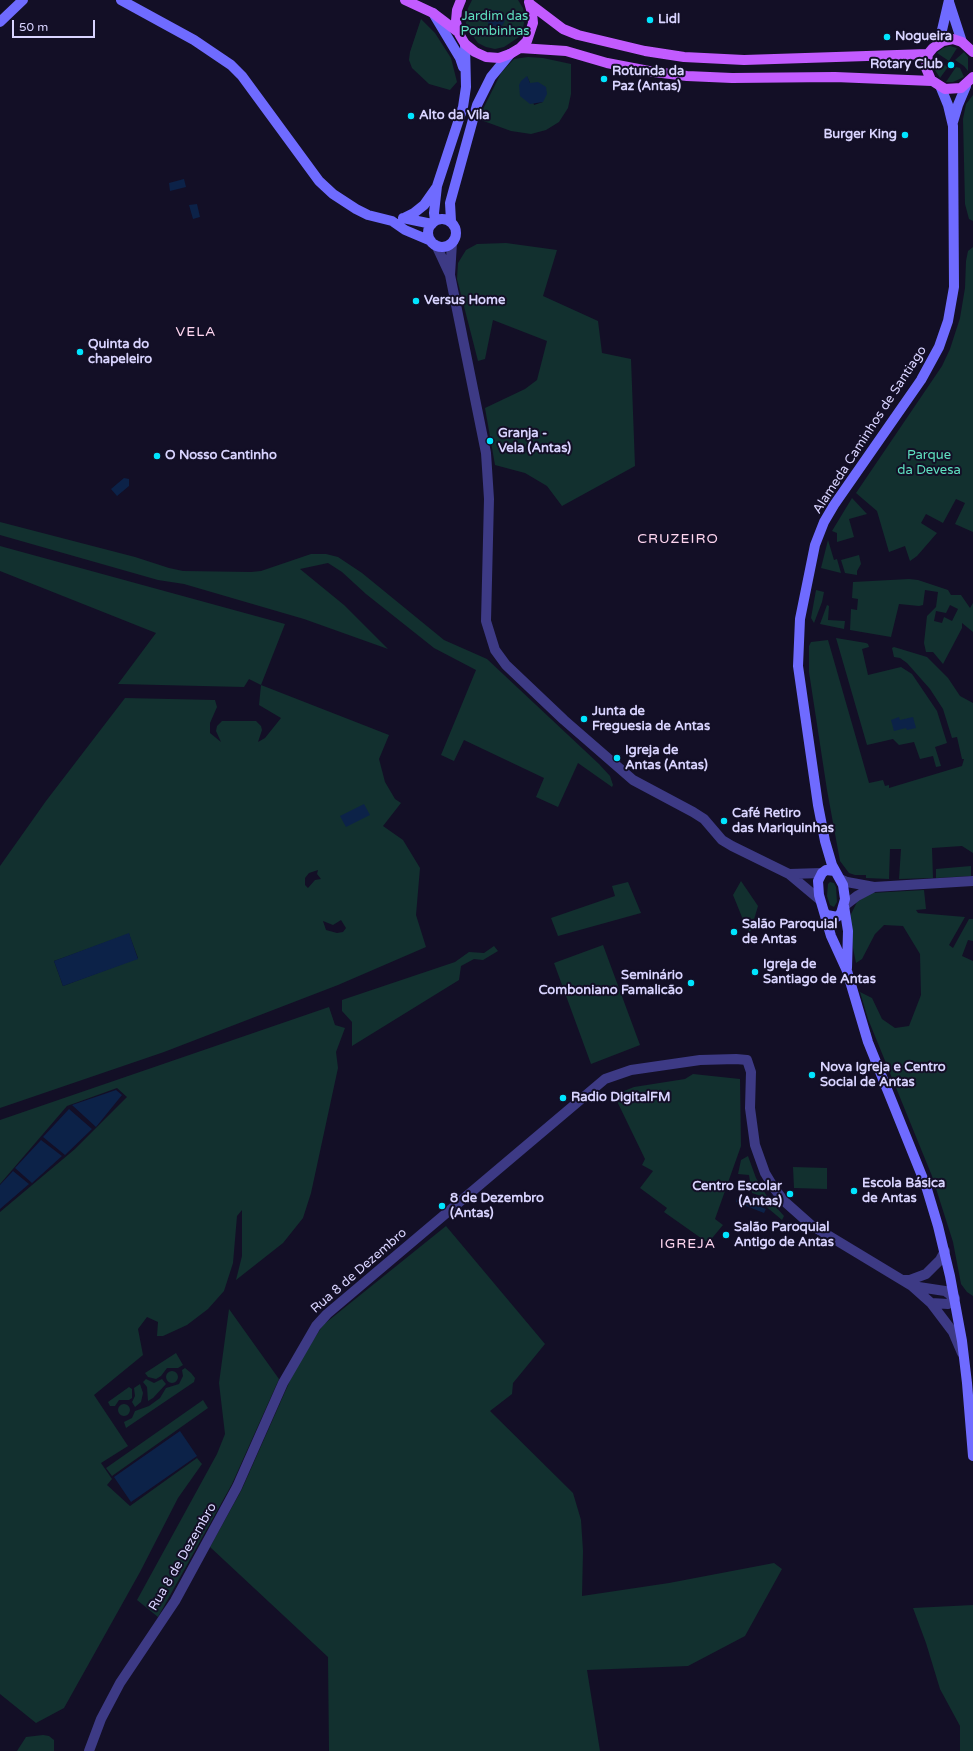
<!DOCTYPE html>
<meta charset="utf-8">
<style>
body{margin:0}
#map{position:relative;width:973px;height:1751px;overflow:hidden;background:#130f26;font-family:"Varela Round",sans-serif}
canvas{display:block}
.scale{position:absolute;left:12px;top:20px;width:83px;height:18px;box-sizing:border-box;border:2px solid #d9d4ff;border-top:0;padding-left:5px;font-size:12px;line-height:14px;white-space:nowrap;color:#d9d4ff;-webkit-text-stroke:3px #130f26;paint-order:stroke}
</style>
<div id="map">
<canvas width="973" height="1751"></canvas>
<div class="scale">50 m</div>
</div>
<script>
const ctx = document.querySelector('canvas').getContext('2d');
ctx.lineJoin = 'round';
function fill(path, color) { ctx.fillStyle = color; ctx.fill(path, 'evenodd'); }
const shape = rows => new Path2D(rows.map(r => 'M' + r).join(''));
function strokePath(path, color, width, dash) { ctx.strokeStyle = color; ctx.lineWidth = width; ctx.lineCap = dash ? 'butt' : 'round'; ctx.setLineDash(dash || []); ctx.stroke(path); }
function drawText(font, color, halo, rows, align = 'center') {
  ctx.font = font + ' "Varela Round",sans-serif'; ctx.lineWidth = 4; ctx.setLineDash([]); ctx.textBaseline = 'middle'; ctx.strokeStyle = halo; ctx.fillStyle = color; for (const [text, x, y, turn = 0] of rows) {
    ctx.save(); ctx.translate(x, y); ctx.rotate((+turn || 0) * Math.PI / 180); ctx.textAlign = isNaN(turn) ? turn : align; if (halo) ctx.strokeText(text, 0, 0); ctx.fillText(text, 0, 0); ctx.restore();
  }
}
fill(shape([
 [472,0,518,0,523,8,525,18,523,28,519,37,504,47,495,49,486,47,478,43,467,28,465,19,467,10],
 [421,19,435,33,451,58,457,82,450,90,429,84,412,68,409,60,410,52],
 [950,46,957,48,949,61,937,53,943,48],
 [964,52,968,57,968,71,964,66,955,60],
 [528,57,543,58,571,64,571,94,568,108,559,122,546,130,531,134,511,131,478,119,501,73,514,59],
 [527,76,530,83,543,102,534,105],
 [934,59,948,67,940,78,933,67],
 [956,67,960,68,964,77,953,82,946,82],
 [973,95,973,221,969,219,965,204,963,119,966,104],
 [506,243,557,250,543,296,598,321,602,353,631,359,635,466,562,506,547,486,525,473,495,465,485,408,525,389,537,380,547,341,493,320,485,359,478,361,457,279,458,263,466,250,477,244],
 [973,247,973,532,955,524,965,503,956,499,943,523,926,514,921,523,937,533,917,556,910,561,905,546,889,552,877,511,856,493,942,366,950,349,960,318,965,288,966,261,968,251],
 [852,498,867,514,849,519,854,537,837,542,837,533,832,531],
 [0,522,135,557,169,568,183,571,251,572,261,571,311,554,326,554,338,557,362,573,444,640,487,659,599,764,610,776,613,785,612,787,578,763,558,807,536,797,544,778,464,740,454,761,441,755,476,670,434,648,366,594,342,572,328,563,300,569,344,605,388,649,304,619,184,584,158,580,0,535],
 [828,540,834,560,837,559,841,573,821,568],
 [0,546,285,624,261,685,389,735,379,759,385,782,395,799,401,803,383,826,403,840,420,868,416,915,426,947,338,985,164,1052,0,1108,0,866,46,801,125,698,215,700,217,707,210,723,210,733,221,742,216,731,217,726,222,721,256,721,261,726,262,730,258,742,265,738,281,718,259,705,261,685,249,679,244,687,118,684,156,633,0,571],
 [318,870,317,874,321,879,315,880,308,888,305,885,305,878,309,873],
 [341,920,346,928,343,932,337,933,326,930,323,921,333,925],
 [129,934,138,958,63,986,54,961],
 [859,555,861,564,857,571,857,575,845,573,841,560],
 [909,579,918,580,948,590,951,595,961,595,970,608,973,603,973,632,962,623,962,628,943,664,933,652,926,652,924,643,927,616,936,607,938,592,925,590,923,605,919,606,899,604,891,637,850,630,851,609,857,610,858,599,852,598,853,582],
 [950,605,958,609,952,621,944,617,942,623,934,621,936,611,946,613],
 [816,590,824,592,822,602,814,623,811,618],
 [827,605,829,606,828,620,845,621,844,629,820,624],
 [836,638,866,643,868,644,869,647,862,649,868,675,901,667,912,674,937,711,947,743,935,747,941,766,936,767,933,756,920,759,914,742,899,745,893,739,867,745],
 [828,640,869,783,883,780,885,786,889,785,889,788,962,766,964,759,962,759,957,737,952,738,943,709,930,689,907,663,900,658,894,657,892,648,894,647,927,657,948,678,960,696,973,703,973,853,962,846,932,848,933,878,899,879,901,849,890,849,889,879,866,878,866,875,855,875,849,873,840,861,827,790,809,672,809,646,811,642],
 [971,866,971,876,936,878,936,869],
 [741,881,758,906,750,933,744,922,733,895],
 [628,882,641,913,558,936,551,918,615,896,612,886],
 [830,882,834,883,836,887,837,902,834,907,830,905,827,896,828,884],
 [924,890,926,909,916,910,918,913,965,917,949,945,953,948,969,919,973,919,973,941,968,940,962,956,973,961,973,1296,967,1292,961,1284,953,1242,932,1176,868,1019,860,992,872,998,882,1019,895,1028,909,1026,921,995,920,954,903,926,884,925,875,934,862,959,856,963,853,948,850,916,857,902,871,893],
 [603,945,640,1045,591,1064,554,963],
 [494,946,498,951,483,960,474,959,461,966,459,980,352,1046,352,1022,342,1011,342,1000,455,962,469,952,484,953],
 [329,1007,335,1025,345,1028,336,1052,338,1068,311,1193,303,1218,283,1243,236,1280,242,1256,242,1210,237,1216,233,1263,224,1291,208,1309,187,1325,163,1336,157,1336,158,1322,147,1317,138,1329,143,1355,94,1395,128,1446,101,1463,112,1479,107,1485,130,1506,197,1458,202,1464,178,1498,140,1572,64,1708,36,1723,0,1694,0,1212,75,1149,127,1097,117,1088,67,1106,0,1184,0,1120],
 [693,1074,740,1079,741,1146,715,1219,723,1225,708,1243,664,1212,667,1208,640,1188,653,1171,642,1165,645,1159,614,1095,634,1087,685,1079],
 [748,1156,756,1178,768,1198,784,1216,782,1220,763,1204,761,1196,752,1193,749,1175,738,1174,741,1160],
 [793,1167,827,1168,827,1189,794,1188],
 [446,1226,545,1344,513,1383,512,1394,490,1411,573,1493,581,1520,583,1551,582,1596,669,1583,774,1563,782,1569,745,1636,688,1666,587,1670,600,1751,329,1751,328,1657,210,1547,242,1489,296,1367,323,1325],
 [229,1309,279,1379,232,1484,158,1617,137,1600,217,1454,225,1434,219,1383],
 [176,1353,183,1365,178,1368,167,1368,161,1376,156,1379,148,1377,145,1373],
 [185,1368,191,1373,195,1378,194,1382,126,1428,124,1422,132,1418,135,1411,149,1406,160,1398,166,1388,179,1384,183,1376,182,1370],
 '166 1377a6 6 0 1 1 12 0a6 6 0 1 1-12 0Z',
 [146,1379,154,1383,162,1379,166,1384,153,1398,148,1401,147,1387,143,1382],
 [140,1384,143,1393,141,1402,135,1407,132,1402,135,1396,134,1388],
 [129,1387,132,1389,132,1398,129,1400,119,1400,115,1406,110,1406,108,1402],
 [203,1400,208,1408,112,1476,106,1468],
 '118 1410a6 6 0 1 1 12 0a6 6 0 1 1-12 0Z',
 [973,1605,973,1751,960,1751,960,1726,940,1689,926,1643,913,1608],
 [43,1735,49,1736,54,1740,54,1751,17,1751,26,1737]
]), '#12302f');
fill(shape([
 '487 19a9 9 0 1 1 18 0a9 9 0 1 1-18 0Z',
 [527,76,530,83,538,82,546,87,547,94,543,102,530,104,520,96,519,85,521,81],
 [184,179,186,187,170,191,169,183],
 [197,204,200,217,193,219,189,205],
 [124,478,129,479,129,486,117,496,111,489],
 [899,717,900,720,913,717,916,728,907,730,906,728,894,731,891,720],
 [364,804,370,815,346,827,340,816],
 [129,933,138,959,63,986,54,961],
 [116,1090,122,1095,96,1127,72,1105],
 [69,1109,92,1129,65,1155,43,1137],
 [41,1140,62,1156,32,1183,15,1168],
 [13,1171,29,1184,0,1209,0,1185],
 [737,1198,766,1209,764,1213,736,1202],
 [180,1431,197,1456,131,1502,114,1477]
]), '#0c2248');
strokePath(shape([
 [436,245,450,275,486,453,489,499,486,621,495,650,506,665,564,720,633,780,693,812,704,819,722,840,732,846,789,874,820,900],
 [450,275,452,243],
 [789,874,822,873],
 [840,879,847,882,874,887,973,881],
 [844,906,857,896,874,887],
 [902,1280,910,1280,926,1274,940,1260,945,1251],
 [912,1286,945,1291,955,1298,948,1304,931,1303],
 [89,1751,101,1719,120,1683,175,1601,237,1487,283,1383,316,1326,327,1314,605,1079,631,1070,700,1060,736,1059,747,1060,751,1072,750,1108,755,1145,765,1173,774,1188,784,1201,811,1225,912,1286,931,1303,953,1332,962,1353]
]), '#3d3a85', 10);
strokePath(shape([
 [121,0,194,40,231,65,242,76,319,181,333,194,356,209,368,215,392,221,405,230,431,241],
 [949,2,962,42],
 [433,13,460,58,463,67],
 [0,22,23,0],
 [939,43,949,0],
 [953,122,958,105,966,86],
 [403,218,432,224],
 [404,218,414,213,424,205,436,188],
 '428 233a14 14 0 1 1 28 0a14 14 0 1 1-28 0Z',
 [435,221,434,213,437,186,463,107,466,87,465,44],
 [451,221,450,203,477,105,491,77,510,54],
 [835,871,826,870,822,873,818,881,819,895,831,936,847,971,868,1042,926,1186,938,1226,950,1276,962,1341,967,1383,973,1456],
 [844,906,848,931,847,968],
 [824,912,827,915,837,917,841,913,845,899,843,885,832,865,825,841,818,805,798,666,800,619,815,545,824,522,834,505,921,380,939,347,948,321,954,287,953,126,948,105,941,88]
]), '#6f6bff', 10);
strokePath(shape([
 [405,0,433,13,458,32],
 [461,0,457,10,456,21,458,32,465,44,475,52,486,57,499,58,510,54,520,48,527,41,533,23,532,13,529,2],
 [530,4,563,29,578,35,645,51,684,57,744,60,928,54],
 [520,48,566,51,607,63,654,72,687,76,732,78,835,77,932,81],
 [973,52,962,42,953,39,943,41,933,48,928,54,926,68,931,80,945,89,961,88,973,77]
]), '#c25bff', 10);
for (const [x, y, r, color] of [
 [650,20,4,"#00e5ff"],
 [887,37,4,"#00e5ff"],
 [951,65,4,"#00e5ff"],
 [604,79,4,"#00e5ff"],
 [411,116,4,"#00e5ff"],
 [905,135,4,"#00e5ff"],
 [416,301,4,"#00e5ff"],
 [80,352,4,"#00e5ff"],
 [490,441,4,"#00e5ff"],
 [157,456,4,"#00e5ff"],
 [584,719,4,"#00e5ff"],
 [617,758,4,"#00e5ff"],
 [724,821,4,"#00e5ff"],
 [734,932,4,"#00e5ff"],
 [755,972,4,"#00e5ff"],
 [691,983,4,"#00e5ff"],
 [812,1075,4,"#00e5ff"],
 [563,1098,4,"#00e5ff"],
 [854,1191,4,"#00e5ff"],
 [790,1194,4,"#00e5ff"],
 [442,1206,4,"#00e5ff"],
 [726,1235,4,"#00e5ff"]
]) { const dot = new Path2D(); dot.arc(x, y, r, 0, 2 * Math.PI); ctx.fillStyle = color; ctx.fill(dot); strokePath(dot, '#130f26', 1.5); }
drawText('13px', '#5fe0c0', '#130f26', [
 ["Jardim das",495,17],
 ["Pombinhas",495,32],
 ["Parque",929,456],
 ["da Devesa",929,471]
]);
drawText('bold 13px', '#d9d4ff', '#130f26', [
 ["Lidl",658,20],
 ["Nogueira",895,37],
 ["Rotary Club",943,65,"right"],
 ["Rotunda da",612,72],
 ["Paz (Antas)",612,87],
 ["Alto da Vila",419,116],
 ["Burger King",897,135,"right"],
 ["Versus Home",424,301],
 ["Quinta do",88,345],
 ["chapeleiro",88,360],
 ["Granja -",498,434],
 ["Vela (Antas)",498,449],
 ["O Nosso Cantinho",165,456],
 ["Junta de",592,712],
 ["Freguesia de Antas",592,727],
 ["Igreja de",625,751],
 ["Antas (Antas)",625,766],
 ["Café Retiro",732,814],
 ["das Mariquinhas",732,829],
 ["Salão Paroquial",742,925],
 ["de Antas",742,940],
 ["Igreja de",763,965],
 ["Santiago de Antas",763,980],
 ["Seminário",683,976,"right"],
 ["Comboniano Famalicão",683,991,"right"],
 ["Nova Igreja e Centro",820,1068],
 ["Social de Antas",820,1083],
 ["Radio DigitalFM",571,1098],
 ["Escola Básica",862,1184],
 ["de Antas",862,1199],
 ["Centro Escolar",782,1187,"right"],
 ["(Antas)",782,1202,"right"],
 ["8 de Dezembro",450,1199],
 ["(Antas)",450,1214],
 ["Salão Paroquial",734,1228],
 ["Antigo de Antas",734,1243]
], 'left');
drawText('13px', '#d9d4ff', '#130f26', [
 ["Alameda Caminhos de Santiago",870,430,-57],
 ["Rua 8 de Dezembro",359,1271,-41],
 ["Rua 8 de Dezembro",183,1557,-60]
]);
ctx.letterSpacing = '1px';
drawText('14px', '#ffd6f0', '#130f26', [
 ["VELA",196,332],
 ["CRUZEIRO",678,539],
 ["IGREJA",688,1244]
]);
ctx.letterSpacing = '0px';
</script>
